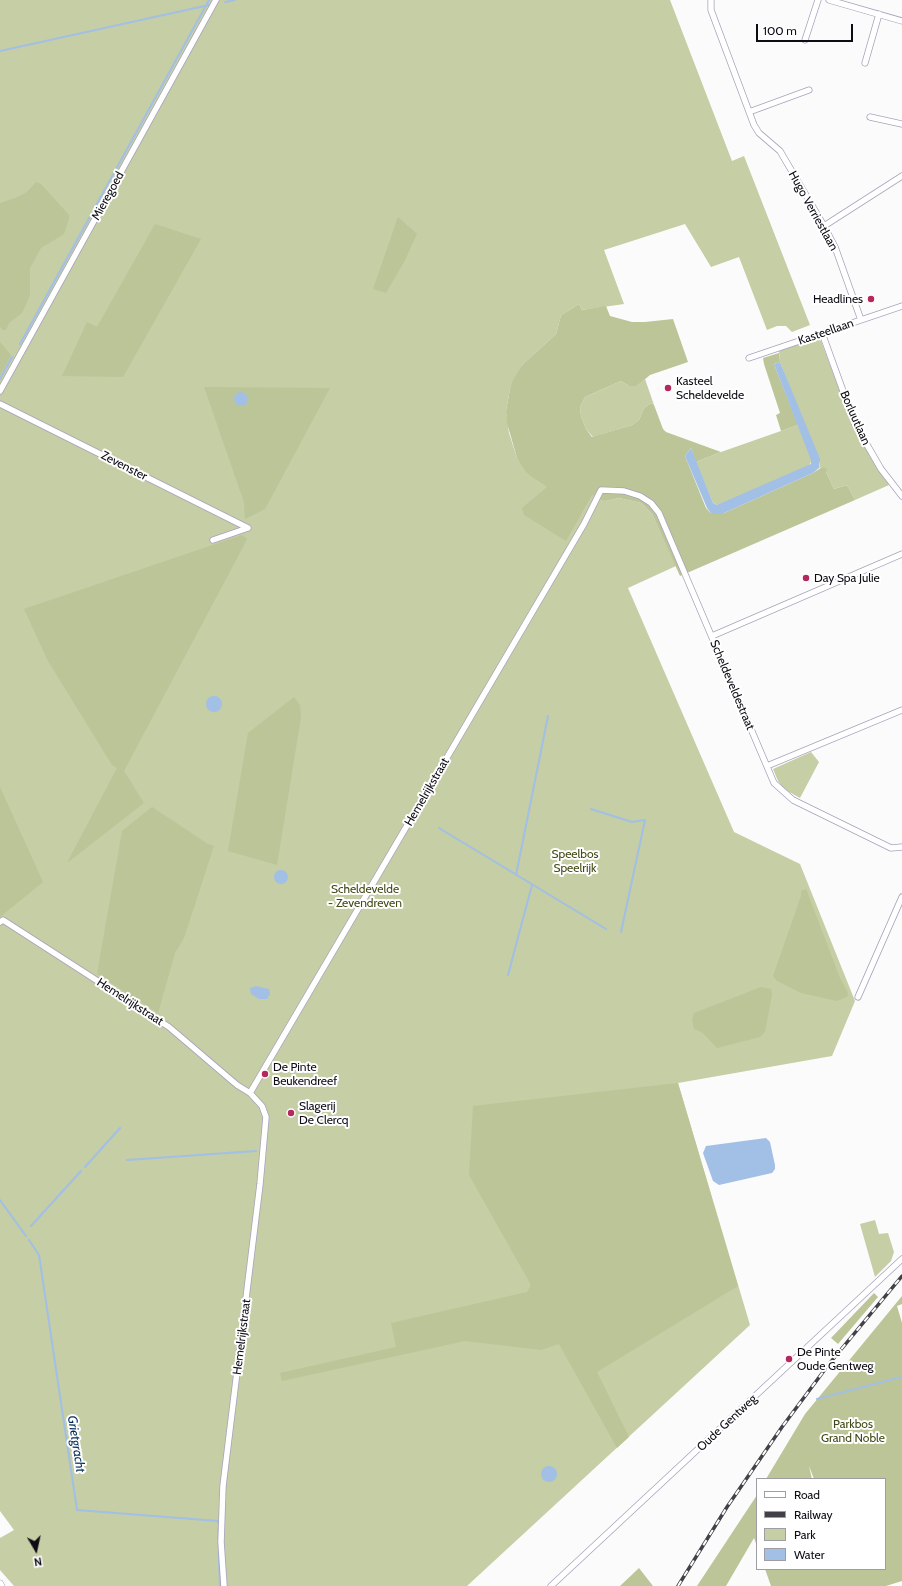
<!DOCTYPE html>
<style>
body{margin:0}
#map{position:relative;width:902px;height:1586px;overflow:hidden;background:#fbfbfb;font-family:Cabin,sans-serif}
canvas{display:block}
.legend{position:absolute;left:756px;top:1478px;width:130px;height:92px;box-sizing:border-box;background:#fff;border:1px solid #9f9da1;margin:0;padding:5px 7px;list-style:none;font-size:12px;color:#0e0b14}
.legend li{display:flex;align-items:center;gap:8px;height:20px}
.legend b{width:20px;border:1px solid #9f9da1}
.north{position:absolute;left:16px;top:1530px;width:40px;height:40px;-webkit-text-stroke:3px #fff;paint-order:stroke;rotate:171deg;font-size:11px;font-weight:700;line-height:16px;text-align:center;color:#0e0b14}
.north::after{content:'';display:block;margin:auto;width:14px;height:18px;background:#0e0b14;clip-path:polygon(50% 0,100% 100%,50% 72%,0 100%)}
.scale{position:absolute;left:756px;top:24px;width:97px;height:18px;box-sizing:border-box;border:2px solid #0e0b14;border-top:0;padding-left:5px;font-size:12px;line-height:14px;white-space:nowrap;color:#0e0b14;-webkit-text-stroke:3px #fff;paint-order:stroke}
</style>
<div id="map">
<canvas width="902" height="1586"></canvas>
<ul class="legend">
<li><b style="height:5px;background:#fff"></b>Road</li>
<li><b style="height:5px;background:#434047"></b>Railway</li>
<li><b style="height:11px;background:#c5cea4"></b>Park</li>
<li><b style="height:11px;background:#a2bfe5"></b>Water</li>
</ul>
<div class="north">N</div>
<div class="scale">100 m</div>
</div>
<script>
const ctx = document.querySelector('canvas').getContext('2d');
ctx.lineJoin = 'round';
function fill(path, color) { ctx.fillStyle = color; ctx.fill(path, 'evenodd'); }
const shape = rows => new Path2D(rows.map(r => 'M' + r).join(''));
function strokePath(path, color, width, dash) { ctx.strokeStyle = color; ctx.lineWidth = width; ctx.lineCap = dash ? 'butt' : 'round'; ctx.setLineDash(dash || []); ctx.stroke(path); }
function drawText(font, color, halo, rows, align = 'center') {
  ctx.font = font + ' Cabin,sans-serif'; ctx.lineWidth = 4; ctx.setLineDash([]); ctx.textBaseline = 'middle'; ctx.strokeStyle = halo; ctx.fillStyle = color; for (const [text, x, y, turn = 0] of rows) {
    ctx.save(); ctx.translate(x, y); ctx.rotate((+turn || 0) * Math.PI / 180); ctx.textAlign = isNaN(turn) ? turn : align; if (halo) ctx.strokeText(text, 0, 0); ctx.fillText(text, 0, 0); ctx.restore();
  }
}
fill(shape([
 [0,0,670,0,732,161,744,156,810,325,792,332,786,326,777,326,767,330,739,257,711,267,685,224,604,250,624,304,582,310,579,304,561,315,556,334,523,364,510,389,506,411,509,433,517,458,537,481,548,487,600,496,606,501,619,498,641,503,652,514,676,566,628,588,734,832,800,864,855,1001,832,1056,678,1083,750,1325,467,1586,14,1586,0,1570,0,1538,14,1530,0,1511],
 [816,338,821,341,854,429,889,485,855,500,847,485,834,489,826,472,822,467,819,468,820,464,780,362,779,351],
 [645,379,654,405,651,403,644,408,639,420,632,425,593,437,586,429,581,416,580,407,585,397,621,381,629,386,637,386],
 [798,425,812,460,809,466,722,505,717,505,713,503,696,462,721,452],
 [811,752,819,762,800,798,784,789,778,781,773,769],
 [875,1220,879,1234,888,1233,894,1252,891,1261,875,1277,860,1224]
]), '#c5cea4');
fill(shape([
 [36,182,41,184,69,215,69,219,64,234,41,248,30,268,30,295,22,313,9,323,6,330,3,330,0,327,0,203,18,197,27,192],
 [398,217,417,234,405,260,386,293,373,289],
 [155,224,201,239,123,377,62,376,87,322,97,327],
 [579,304,582,310,606,306,610,316,632,322,645,322,673,319,688,362,650,375,637,386,629,386,621,381,585,397,580,407,581,416,586,429,592,437,632,425,639,420,644,408,651,403,654,405,663,429,666,432,721,452,696,462,691,448,685,456,706,508,711,513,724,513,813,473,822,467,827,469,826,472,834,489,847,485,855,500,680,576,652,514,641,503,619,498,606,501,600,499,599,496,592,495,566,541,524,515,522,508,547,487,537,481,526,472,517,458,507,423,506,411,510,389,513,380,523,364,556,334,561,315],
 [0,342,11,355,0,376],
 [779,353,780,362,774,364,798,425,781,431,776,415,780,413,764,364,763,358],
 [204,387,330,388,265,509,245,519,244,502],
 [237,393,246,393,248,399,247,403,234,397],
 [242,535,247,539,243,547,124,771,144,803,67,863,117,768,112,765,48,661,24,609],
 [294,697,300,705,301,717,277,865,228,851,248,733],
 [0,787,43,882,0,917],
 [152,807,208,844,214,846,184,938,175,953,158,1013,97,974,122,831],
 [806,889,840,978,848,993,847,997,837,1001,801,993,777,981,773,976,801,896,801,891],
 [761,987,771,989,772,995,765,1032,760,1037,717,1048,703,1033,694,1029,692,1020,694,1013],
 [678,1083,738,1286,597,1372,629,1437,617,1448,559,1344,541,1350,465,1341,282,1381,280,1373,396,1347,391,1323,527,1292,531,1285,469,1175,473,1106],
 [874,1293,878,1297,838,1344,831,1338],
 [902,1296,902,1304,897,1306,902,1323,902,1581,886,1586,771,1586,765,1569,885,1569,885,1479,814,1479,809,1466,812,1479,766,1479,805,1414],
 [757,1495,757,1546,754,1538,726,1586,697,1586],
 [639,1568,653,1586,620,1586]
]), '#bcc597');
fill(shape([
 [780,362,820,459,819,468,813,473,724,513,719,514,711,513,707,508,685,456,691,448,713,503,717,505,811,464,811,460,774,364],
 '234 399a7 7 0 1 1 14 0a7 7 0 1 1-14 0Z',
 '206 704a8 8 0 1 1 16 0a8 8 0 1 1-16 0Z',
 '274 877a7 7 0 1 1 14 0a7 7 0 1 1-14 0Z',
 [256,986,269,989,270,994,267,999,259,999,251,994,250,988],
 [766,1138,770,1142,775,1165,775,1169,772,1173,719,1185,713,1181,703,1153,706,1146],
 '541 1474a8 8 0 1 1 16 0a8 8 0 1 1-16 0Z'
]), '#a2bfe5');
strokePath(shape([
 [225,2,235,0],
 [0,51,209,5],
 [20,344,209,0],
 [0,379,12,357],
 [591,809,632,822,645,820,621,932],
 [439,828,606,929],
 [516,875,548,716],
 [508,975,532,885],
 [127,1160,256,1151],
 [85,1167,120,1128],
 [0,1200,26,1236],
 [31,1226,81,1171],
 [29,1240,39,1255,77,1510,218,1521,218,1523],
 [817,1399,902,1377],
 [218,1528,220,1586]
]), '#a2bfe5', 2);
const minor = shape([
 [711,0,711,10,754,125,759,133,780,151,824,226,835,247,861,320],
 [829,0,902,21],
 [805,40,818,0],
 [865,63,879,14],
 [749,112,809,90],
 [870,117,902,124],
 [824,226,902,176],
 [822,333,855,424,881,469,902,496],
 [749,358,902,306],
 [0,391,216,0],
 [0,404,248,528],
 [213,540,248,528],
 [712,636,902,554],
 [767,766,902,710],
 [0,922,3,920,169,1027,237,1085,250,1093,262,1106,266,1117,260,1184,223,1486,221,1542,224,1586],
 [858,997,902,897],
 [250,1093,584,524,601,490,624,491,640,496,651,503,659,513,774,783,793,800,891,848,902,847],
 [551,1586,902,1259]
]);
const tertiary = shape([
 [0,1584,1,1586]
]);
strokePath(minor, '#a9a2bc', 7);
strokePath(tertiary, '#a9a2bc', 8);
strokePath(minor, '#fff', 5.5);
strokePath(tertiary, '#fff', 7);
const rail = shape([
 [678,1586,727,1507,782,1427,829,1364,902,1276]
]);
strokePath(rail, '#434047', 3.5);
strokePath(rail, '#fff', 2, [6]);
for (const [x, y, r, color] of [
 [871,299,4,"#b5285d"],
 [668,388,4,"#b5285d"],
 [806,578,4,"#b5285d"],
 [265,1074,4,"#b5285d"],
 [291,1113,4,"#b5285d"],
 [789,1359,4,"#b5285d"]
]) { const dot = new Path2D(); dot.arc(x, y, r, 0, 2 * Math.PI); ctx.fillStyle = color; ctx.fill(dot); strokePath(dot, '#fff', 1.5); }
drawText('12px', '#0e0b14', '#fff', [
 ["Mieregoed",108,196,-61],
 ["Hugo Verriestlaan",813,211,61],
 ["Kasteellaan",826,332,-19],
 ["Borluutlaan",855,418,66],
 ["Zevenster",124,466,27],
 ["Scheldeveldestraat",732,685,67],
 ["Hemelrijkstraat",427,792,-60],
 ["Hemelrijkstraat",130,1002,33],
 ["Hemelrijkstraat",242,1337,-83],
 ["Oude Gentweg",727,1423,-43]
]);
drawText('12px', '#0e0b14', '#fff', [
 ["Headlines",863,299,"right"],
 ["Kasteel",676,381],
 ["Scheldevelde",676,395],
 ["Day Spa Julie",814,578],
 ["De Pinte",273,1067],
 ["Beukendreef",273,1081],
 ["Slagerij",299,1106],
 ["De Clercq",299,1120],
 ["De Pinte",797,1352],
 ["Oude Gentweg",797,1366]
], 'left');
drawText('12px', '#424915', '#fff', [
 ["Speelbos",575,854],
 ["Speelrijk",575,868],
 ["Scheldevelde",365,889],
 ["- Zevendreven",365,903],
 ["Parkbos",853,1424],
 ["Grand Noble",853,1438]
]);
drawText('italic 13px', '#022b59', '#fff', [
 ["Grietgracht",76,1444,81]
]);
</script>
